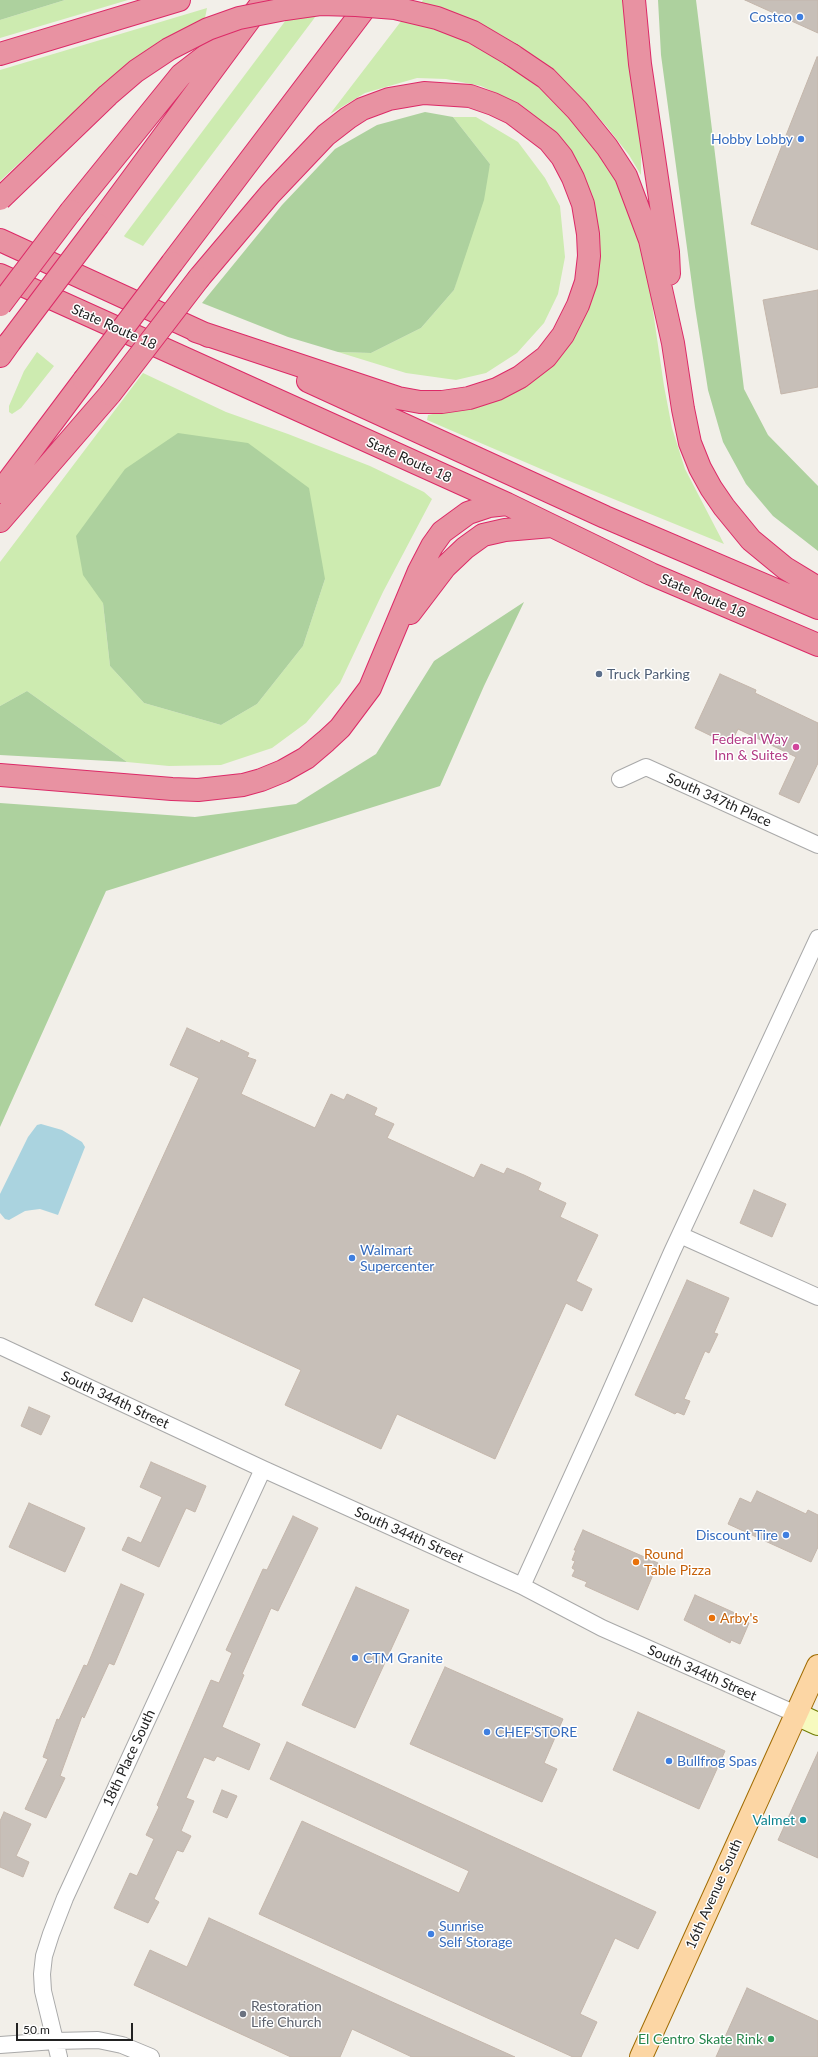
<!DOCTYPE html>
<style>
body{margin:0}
#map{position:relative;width:818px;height:2057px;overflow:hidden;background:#f2efe9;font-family:Lato,sans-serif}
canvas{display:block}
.scale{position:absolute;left:16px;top:2023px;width:117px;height:18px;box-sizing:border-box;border:2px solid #222;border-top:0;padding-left:5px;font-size:12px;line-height:14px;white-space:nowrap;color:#222;-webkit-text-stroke:3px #fff;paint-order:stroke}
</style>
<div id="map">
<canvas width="818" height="2057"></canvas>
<div class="scale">50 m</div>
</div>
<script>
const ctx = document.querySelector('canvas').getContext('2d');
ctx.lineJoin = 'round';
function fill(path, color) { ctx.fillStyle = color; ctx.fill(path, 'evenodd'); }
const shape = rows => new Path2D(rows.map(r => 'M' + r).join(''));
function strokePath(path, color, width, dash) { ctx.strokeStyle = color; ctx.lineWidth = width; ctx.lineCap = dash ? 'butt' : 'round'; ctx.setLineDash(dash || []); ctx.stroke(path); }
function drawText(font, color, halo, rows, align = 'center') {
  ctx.font = font + ' Lato,sans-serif'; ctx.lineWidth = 3; ctx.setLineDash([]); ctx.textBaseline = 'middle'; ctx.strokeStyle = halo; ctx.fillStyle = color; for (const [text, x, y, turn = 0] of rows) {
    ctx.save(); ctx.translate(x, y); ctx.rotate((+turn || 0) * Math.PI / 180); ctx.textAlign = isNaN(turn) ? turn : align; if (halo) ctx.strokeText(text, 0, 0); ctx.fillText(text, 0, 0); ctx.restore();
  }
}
fill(shape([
 [65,0,128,0,0,38,0,20],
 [301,0,328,0,143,246,125,237,124,236],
 [423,0,624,0,641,135,641,175,629,155,607,127,583,100,555,72,501,35,479,23,439,7,421,3],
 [207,8,205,18,163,39,129,63,95,92,0,181,0,70],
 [402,20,433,27,470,41,521,72,556,102,588,136,616,181,635,227,647,270,664,386,672,428,685,469,724,544,562,478,427,420,428,415,467,407,528,380,596,271,550,128,520,104,481,86,446,79,417,78,365,93,330,114],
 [453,117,476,117,518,142,545,178,560,206,565,257,558,294,544,323,517,353,486,373,456,380,406,373,338,352,371,353,421,328,454,290,490,164],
 [37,352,54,366,21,408,12,414,9,412,9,406,24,371],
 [143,373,226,412,288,434,370,466,424,492,432,499,383,592,340,683,306,723,272,748,221,765,169,766,127,762,27,691,0,706,0,562],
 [325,579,303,646,257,704,221,725,144,703,110,666,103,603]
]), '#cdebb0');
fill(shape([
 [0,0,65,0,0,20],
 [658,0,696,0,744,389,768,435,818,486,818,551,773,516,746,484,723,442,708,390,695,307,661,55],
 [425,112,453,117,490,164,484,200,454,290,421,328,371,353,338,352,288,337,202,303,282,205,335,149,377,125],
 [178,433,248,443,309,488,325,579,303,646,257,704,221,725,144,703,110,666,103,603,83,575,76,536,125,469],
 [524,602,484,686,440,786,106,891,0,1127,0,803,195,817,296,804,376,754,434,661],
 [27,691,127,762,0,755,0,706]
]), '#add19e');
fill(shape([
 [41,1124,62,1130,82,1142,85,1147,58,1215,40,1209,32,1210,25,1211,9,1220,5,1219,0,1213,0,1194,28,1137,37,1125]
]), '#aad3df');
const building = shape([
 [745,0,818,0,818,33,745,0],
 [817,57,818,57,818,250,751,224,817,57],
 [818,290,818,387,781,394,763,300,818,290],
 [720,674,756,690,755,693,818,723,818,763,799,803,779,794,796,757,738,729,730,745,695,728,720,674],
 [187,1028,220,1043,221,1040,249,1053,247,1057,256,1060,241,1094,315,1128,331,1094,344,1100,347,1094,377,1108,374,1115,394,1124,387,1138,474,1178,481,1164,504,1174,507,1168,524,1175,541,1183,538,1190,566,1203,560,1217,598,1235,576,1281,592,1289,582,1311,566,1303,495,1459,397,1414,381,1449,285,1405,301,1370,143,1297,132,1322,95,1305,199,1078,170,1065,187,1028],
 [754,1190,786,1204,772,1237,740,1223,754,1190],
 [687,1280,729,1298,714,1333,718,1334,709,1353,705,1351,684,1399,690,1401,684,1415,677,1412,675,1414,635,1395,687,1280],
 [29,1407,50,1416,41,1435,21,1426,29,1407],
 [151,1462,206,1486,195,1512,186,1508,159,1567,122,1550,128,1537,141,1543,162,1497,140,1487,151,1462],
 [757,1491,806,1514,808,1510,818,1515,818,1547,811,1562,728,1524,740,1498,751,1503,757,1491],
 [29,1503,85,1528,65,1572,9,1547,29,1503],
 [293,1516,318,1528,278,1611,271,1608,242,1674,244,1675,222,1727,260,1744,249,1770,217,1756,214,1761,204,1757,186,1798,194,1801,181,1831,191,1836,183,1852,177,1850,154,1899,159,1902,148,1923,114,1908,130,1873,137,1876,154,1839,146,1835,159,1807,157,1805,211,1680,219,1683,232,1653,226,1650,263,1569,267,1570,293,1516],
 [583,1530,658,1563,638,1610,585,1586,587,1582,572,1576,575,1570,572,1568,575,1561,572,1560,576,1550,574,1550,583,1530],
 [121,1584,144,1594,114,1665,109,1663,84,1718,82,1716,60,1776,65,1778,46,1818,25,1809,48,1759,43,1757,57,1719,59,1720,84,1665,87,1666,121,1584],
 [356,1587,409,1610,355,1728,302,1705,356,1587],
 [695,1595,735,1613,734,1616,749,1623,740,1644,731,1640,730,1643,684,1620,695,1595],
 [445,1667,563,1719,544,1763,557,1769,542,1802,410,1744,445,1667],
 [638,1712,725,1751,699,1809,613,1770,638,1712],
 [287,1742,656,1912,638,1949,615,1938,580,2014,597,2022,581,2057,573,2057,259,1914,302,1821,459,1893,469,1871,270,1779,287,1742],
 [818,1752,818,1858,778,1840,818,1752],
 [222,1790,237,1796,227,1818,213,1812,222,1790],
 [4,1812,31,1824,16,1856,29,1862,23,1877,0,1867,0,1821,4,1812],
 [209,1918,390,2001,515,2057,412,2057,352,2029,340,2057,291,2057,134,1985,150,1950,187,1967,209,1918],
 [747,1988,818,2021,818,2057,716,2057,747,1988]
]);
fill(building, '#c7bfb8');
strokePath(building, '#c4b6ab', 1);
const street = shape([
 [620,779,646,767,818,845],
 [680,1235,818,1297],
 [0,1346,263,1469,522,1586,602,1628,796,1714],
 [522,1586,603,1408,672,1252,818,938],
 [0,2045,55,2041,98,2040,122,2045,151,2057],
 [59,2057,43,1991,42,1974,44,1956,51,1934,65,1898,263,1469]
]);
const secondary = shape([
 [796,1714,818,1724]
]);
const primary = shape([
 [641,2057,818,1666]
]);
const highway = shape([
 [634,0,640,64,668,252,669,274],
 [0,54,179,0],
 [512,55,546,78,577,110,607,147,626,176,650,240,673,343,683,409,690,443,700,468,711,488,724,507,751,540,785,568,818,588],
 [71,211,181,75,225,41],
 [98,225,264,0],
 [0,240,209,336],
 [172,263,371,0],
 [0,275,507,504,651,574,818,645],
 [196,331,398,398,420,402,442,402,469,398,497,389,520,377,546,357,563,335,578,305,586,282,589,256,588,234,583,204,573,178,562,157,549,141,512,113,493,104,470,96,424,93,389,99,362,109,348,118,326,135,270,194,199,278],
 [0,356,10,342],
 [308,381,605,517,818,608],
 [0,492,84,380],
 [0,521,110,394],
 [410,613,445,567,465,548,483,535,505,530,552,526],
 [0,775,172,789,198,790,243,785,261,780,283,771,306,758,326,741,340,728,370,688,419,571,432,546,442,532,468,513,489,506,507,504]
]);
strokePath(street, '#a9a9a9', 18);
strokePath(secondary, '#707d05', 24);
strokePath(primary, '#a06b00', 24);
strokePath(highway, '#dc2a67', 24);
strokePath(street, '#fff', 16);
strokePath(secondary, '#f7fabf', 22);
strokePath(primary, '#fcd6a4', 22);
strokePath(highway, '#e892a2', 22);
const highwayBridge = shape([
 [0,199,108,95,136,71,169,49,208,29,239,18,285,9,320,4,356,5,395,8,437,18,473,32,512,55],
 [0,305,71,211],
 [10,342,98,225],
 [84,380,172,263],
 [110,394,199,278]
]);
strokePath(highwayBridge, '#dc2a67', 24, []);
strokePath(highwayBridge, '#e892a2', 22);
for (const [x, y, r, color] of [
 [800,17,4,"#3f7fe0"],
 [801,139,4,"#3f7fe0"],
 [599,674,4,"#5c6f8a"],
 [796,747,4,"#d1479c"],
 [352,1258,4,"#3f7fe0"],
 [786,1535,4,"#3f7fe0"],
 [636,1562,4,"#e8710a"],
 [712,1618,4,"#e8710a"],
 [355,1658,4,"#3f7fe0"],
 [487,1732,4,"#3f7fe0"],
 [669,1761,4,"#3f7fe0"],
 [803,1820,4,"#0f9aa8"],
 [431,1934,4,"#3f7fe0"],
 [243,2014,4,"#6b7280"],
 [771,2039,4,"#2e9e5b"]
]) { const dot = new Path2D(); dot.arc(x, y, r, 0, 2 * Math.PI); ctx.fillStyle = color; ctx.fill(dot); strokePath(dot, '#fff', 1.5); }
drawText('14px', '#366cbe', '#fff', [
 ["Costco",792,17,"right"],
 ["Hobby Lobby",793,139,"right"],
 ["Walmart",360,1250],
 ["Supercenter",360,1266],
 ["Discount Tire",778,1535,"right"],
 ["CTM Granite",363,1658],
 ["CHEF'STORE",495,1732],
 ["Bullfrog Spas",677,1761],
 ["Sunrise",439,1926],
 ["Self Storage",439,1942]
], 'left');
drawText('14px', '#222', '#fff', [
 ["State Route 18",114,327,24],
 ["State Route 18",409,460,24],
 ["State Route 18",703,596,23],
 ["South 347th Place",719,800,24],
 ["South 344th Street",115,1400,25],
 ["South 344th Street",409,1535,24],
 ["South 344th Street",702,1673,24],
 ["18th Place South",129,1758,-65],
 ["16th Avenue South",714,1894,-66]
]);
drawText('14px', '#4e5e75', '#fff', [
 ["Truck Parking",607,674]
], 'left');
drawText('14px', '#b23c85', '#fff', [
 ["Federal Way",788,739],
 ["Inn & Suites",788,755]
], 'right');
drawText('14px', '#c56008', '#fff', [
 ["Round",644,1554],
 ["Table Pizza",644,1570],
 ["Arby's",720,1618]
], 'left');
drawText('14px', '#0d838f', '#fff', [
 ["Valmet",795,1820]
], 'right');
drawText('14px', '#5b616d', '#fff', [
 ["Restoration",251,2006],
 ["Life Church",251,2022]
], 'left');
drawText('14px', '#27864d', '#fff', [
 ["El Centro Skate Rink",763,2039]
], 'right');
</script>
